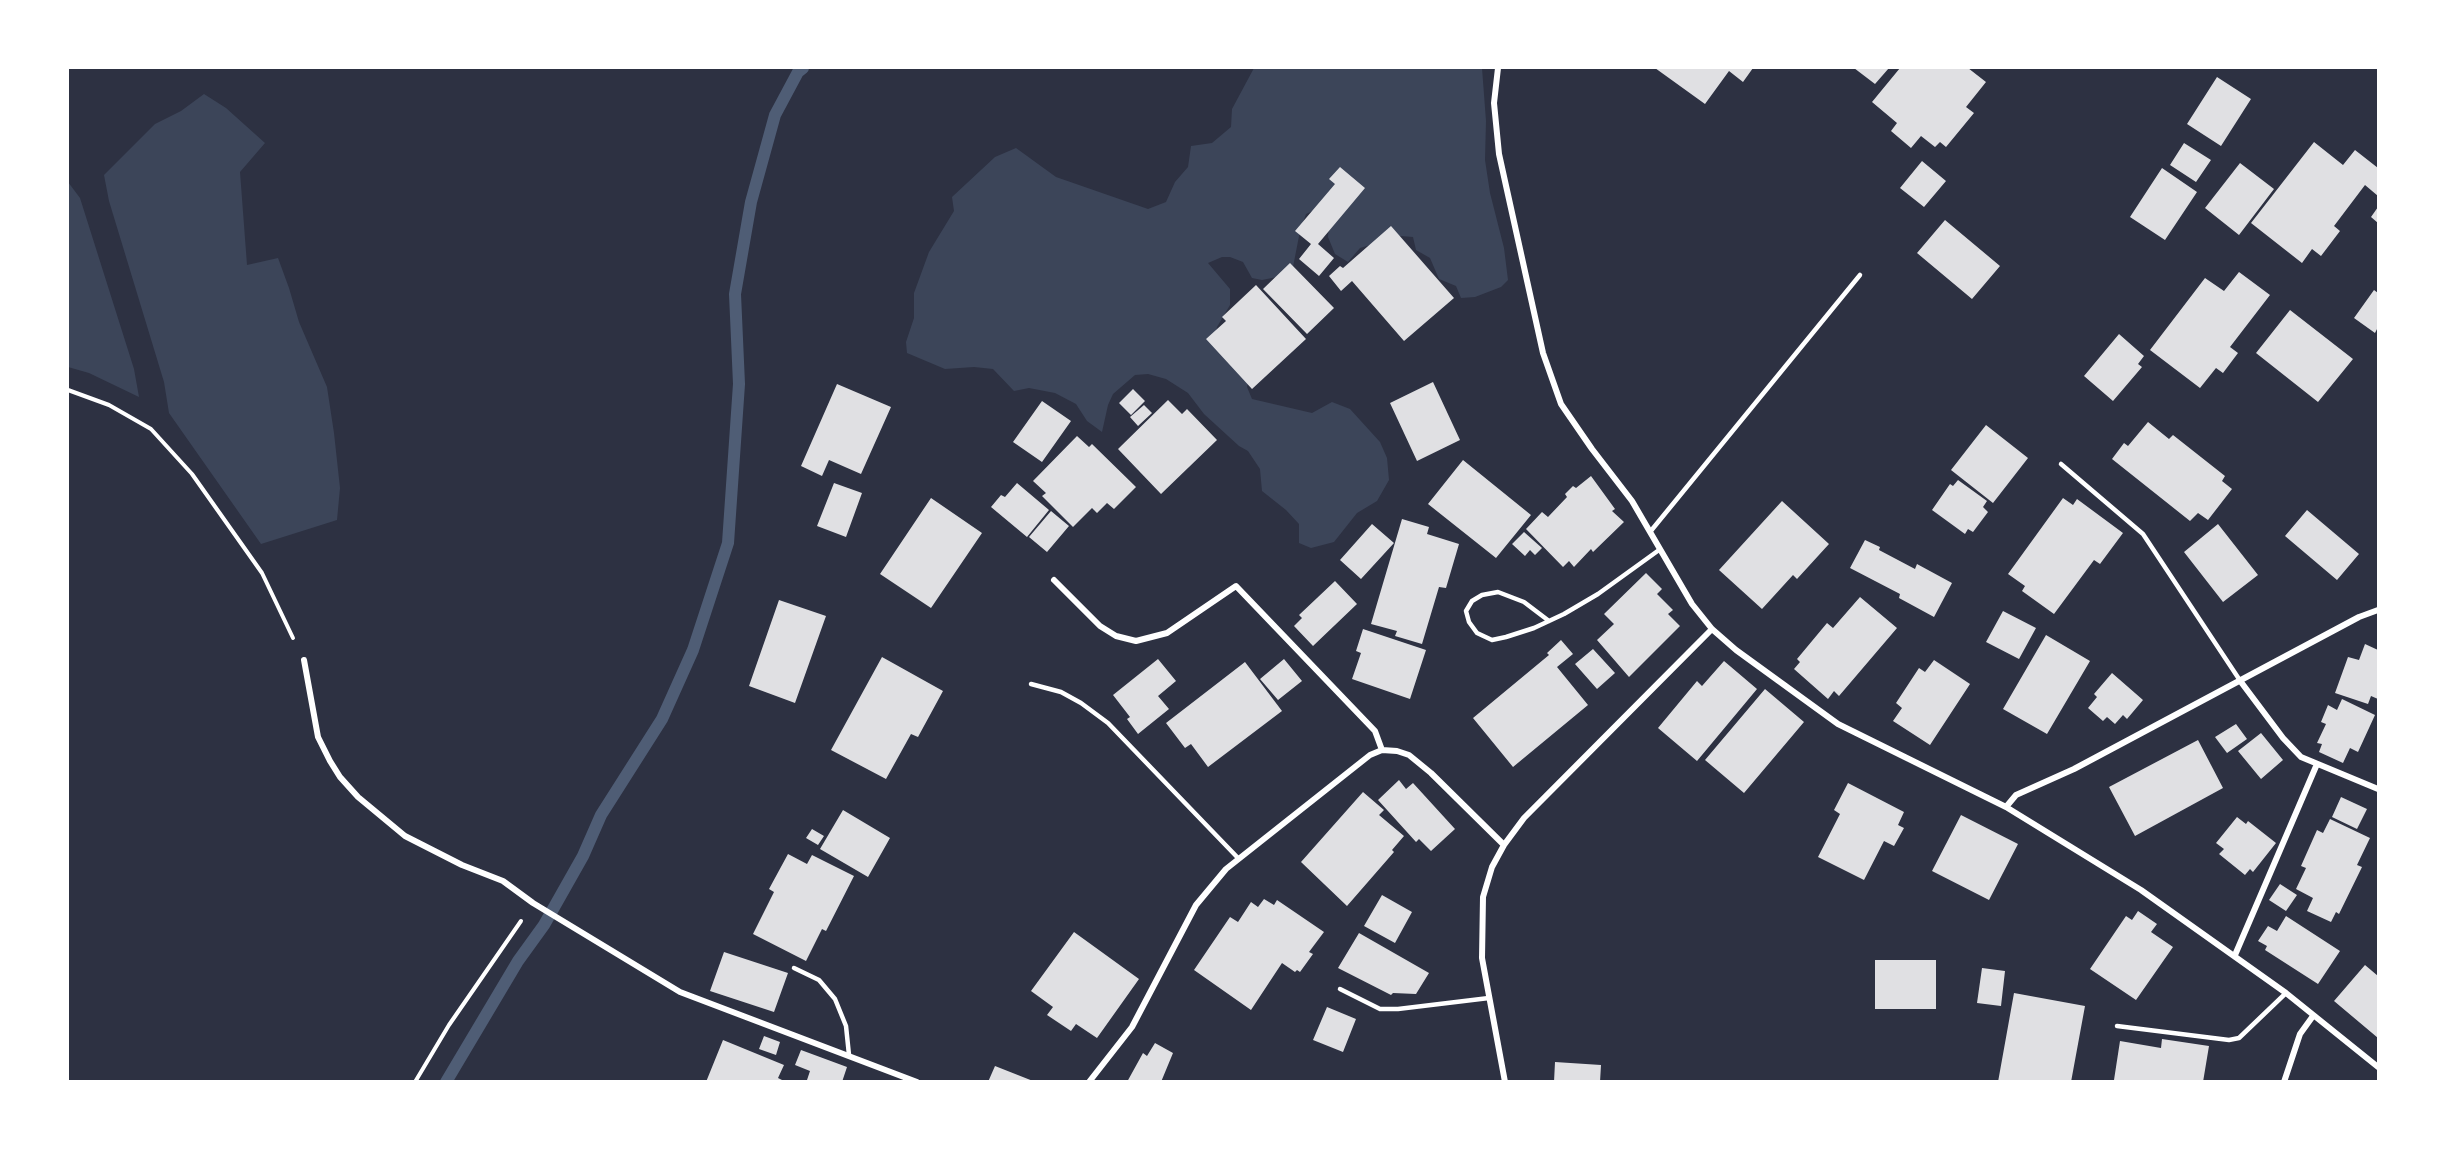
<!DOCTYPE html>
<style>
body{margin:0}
#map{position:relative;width:2446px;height:1149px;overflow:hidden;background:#2d3142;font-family:Rubik,sans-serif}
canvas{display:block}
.frame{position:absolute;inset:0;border:69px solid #fff;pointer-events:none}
</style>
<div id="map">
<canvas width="2446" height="1149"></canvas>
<div class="frame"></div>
</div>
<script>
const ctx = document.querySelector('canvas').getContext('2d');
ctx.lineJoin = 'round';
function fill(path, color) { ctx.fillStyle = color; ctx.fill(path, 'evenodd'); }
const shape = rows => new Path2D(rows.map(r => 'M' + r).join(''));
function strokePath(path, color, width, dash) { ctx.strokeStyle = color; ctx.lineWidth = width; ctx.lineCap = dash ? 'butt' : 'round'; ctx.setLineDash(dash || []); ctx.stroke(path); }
fill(shape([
 [1254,68,1482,68,1486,121,1485,160,1490,193,1504,248,1508,280,1501,287,1475,297,1461,298,1456,286,1439,279,1430,258,1416,250,1413,237,1401,236,1360,248,1348,262,1335,254,1328,237,1329,221,1319,208,1306,214,1300,231,1293,267,1282,276,1262,280,1252,278,1243,262,1230,257,1222,257,1208,263,1230,289,1230,305,1217,327,1215,342,1250,372,1247,387,1252,399,1312,413,1332,402,1350,409,1380,442,1387,458,1389,480,1377,501,1357,513,1334,542,1311,548,1299,543,1299,524,1286,510,1262,491,1260,469,1248,451,1239,446,1204,414,1188,393,1166,379,1148,374,1135,375,1113,394,1108,405,1102,432,1087,421,1076,404,1055,393,1029,388,1014,391,993,369,974,367,945,369,907,353,906,342,914,318,914,293,929,252,954,211,952,197,995,157,1016,148,1056,177,1148,209,1166,202,1175,182,1188,167,1191,146,1212,143,1231,127,1232,109],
 [204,94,226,108,265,143,240,172,247,265,278,258,289,288,299,322,327,387,334,433,340,488,337,520,261,544,169,413,164,382,109,201,104,175,155,124,181,111],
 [68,182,80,198,134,369,139,397,89,373,68,367]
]), '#3c4559');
strokePath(shape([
 [446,1082,518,961,544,925,583,856,601,815,662,719,693,650,728,543,739,384,735,294,751,202,775,115,798,72,803,68]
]), '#4f5d75', 12);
fill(shape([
 [1655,68,1753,68,1743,82,1729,71,1705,104],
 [1854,68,1889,68,1875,84],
 [1900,68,1913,69,1915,68,1968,68,1986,82,1966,107,1974,113,1946,147,1940,142,1935,147,1921,136,1911,148,1891,131,1897,123,1872,102],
 [2217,77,2251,99,2221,146,2187,124],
 [2314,142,2343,165,2355,150,2378,168,2378,196,2365,185,2334,226,2340,231,2321,256,2312,249,2302,263,2251,223],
 [2184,143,2211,160,2196,182,2170,165],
 [1922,161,1946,181,1924,207,1900,188],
 [2240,163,2274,189,2239,235,2205,208],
 [1340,167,1365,188,1318,244,1334,258,1319,276,1299,259,1311,244,1295,231,1335,184,1329,179],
 [2162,168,2197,192,2165,240,2130,217],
 [2378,207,2378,223,2371,217],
 [1945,220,2000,266,1972,299,1917,253],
 [1391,226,1454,298,1404,341,1352,281,1341,291,1329,276,1340,266,1343,268],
 [1290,263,1334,308,1307,334,1263,289],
 [2239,272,2270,295,2230,347,2238,353,2223,373,2216,368,2200,388,2150,350,2205,278,2224,291],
 [1256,285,1306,339,1252,389,1206,339,1226,321,1222,317],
 [2374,290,2378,293,2378,327,2375,333,2354,318],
 [2290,310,2353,359,2318,402,2256,353],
 [2119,334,2144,356,2138,364,2142,367,2113,401,2084,376],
 [1433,382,1460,440,1417,461,1390,403],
 [837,384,891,407,861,474,829,460,822,476,801,466],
 [1133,389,1145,401,1131,415,1119,403],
 [1168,400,1182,414,1187,409,1217,440,1161,494,1118,449],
 [1042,401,1071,421,1042,462,1013,442],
 [1144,405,1152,413,1138,426,1130,417],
 [2148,422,2169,439,2173,435,2225,476,2222,481,2232,489,2208,520,2198,513,2190,521,2112,459,2124,443,2128,446],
 [1986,425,2028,458,1993,503,1951,470],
 [1077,436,1089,447,1092,444,1136,487,1114,509,1107,503,1097,513,1092,508,1073,527,1042,496,1046,493,1033,481],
 [1463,460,1531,515,1496,558,1428,504],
 [1591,476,1615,509,1612,511,1624,522,1593,552,1591,549,1574,567,1569,561,1563,567,1526,529,1542,512,1548,517,1567,497,1565,494,1573,486,1576,488],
 [1958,480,1987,501,1983,507,1988,512,1973,532,1968,529,1965,534,1932,510,1950,484,1953,486],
 [834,483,862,493,846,537,817,526],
 [1017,483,1049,510,1027,537,991,507,1001,495,1005,497],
 [931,498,982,533,931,608,880,574],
 [2063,498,2073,505,2077,499,2123,533,2100,564,2094,560,2054,614,2022,591,2025,586,2008,574],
 [1782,501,1829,544,1797,579,1793,575,1762,609,1719,570],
 [2307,510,2359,554,2337,580,2285,536],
 [1051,511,1069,526,1047,552,1029,537],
 [1402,519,1429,527,1427,534,1459,544,1446,588,1439,587,1422,644,1395,636,1397,631,1371,624],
 [1372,524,1394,543,1361,579,1340,560],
 [2218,524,2258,575,2223,602,2184,552],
 [1524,532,1542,548,1535,555,1530,550,1525,556,1512,544],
 [1865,540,1880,547,1879,550,1915,569,1917,564,1952,583,1934,617,1899,598,1900,594,1850,568],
 [1646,573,1662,589,1657,594,1673,610,1668,614,1680,626,1629,677,1597,640,1614,624,1604,614],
 [1335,581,1357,604,1313,646,1294,626,1302,618,1299,615],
 [1860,597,1897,628,1839,696,1834,691,1828,699,1794,669,1800,662,1797,659,1827,623,1833,628],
 [779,600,826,616,795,703,749,686],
 [2003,611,2036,628,2019,659,1986,642],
 [1363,629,1426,650,1410,699,1352,679,1361,653,1356,651],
 [2046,635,2090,661,2047,734,2003,709],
 [1561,640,1573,654,1557,667,1588,705,1513,767,1473,718,1549,655,1547,653],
 [2365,644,2378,650,2378,699,2371,696,2368,704,2335,693,2348,657,2359,660],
 [1593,649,1615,673,1597,689,1575,664],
 [882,657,943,691,918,737,911,734,886,779,831,750],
 [1158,659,1176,681,1158,696,1169,709,1138,734,1127,719,1130,717,1113,695],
 [1284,659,1302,681,1278,700,1260,679],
 [1934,660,1970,684,1930,745,1893,721,1902,708,1896,703,1919,668,1925,672],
 [1724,661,1757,689,1697,761,1658,728,1697,681,1702,686],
 [1245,662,1282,711,1208,767,1191,744,1185,748,1166,723],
 [2112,673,2143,700,2127,719,2123,715,2115,724,2107,717,2103,721,2088,708,2097,697,2094,694],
 [1765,689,1804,722,1744,793,1705,760],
 [2342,699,2375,715,2358,752,2350,748,2343,763,2319,752,2322,744,2317,743,2326,724,2321,722,2328,705,2337,710],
 [2236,724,2247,739,2227,753,2215,737],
 [2261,733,2283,760,2261,779,2238,751],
 [2198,740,2223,788,2135,836,2109,787],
 [1399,780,1406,789,1413,783,1455,829,1431,851,1419,839,1416,842,1378,800],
 [1848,783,1904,812,1898,825,1904,828,1894,846,1884,841,1864,880,1818,857,1840,814,1834,810],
 [1363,792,1384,810,1379,815,1404,836,1392,850,1394,852,1347,906,1301,862],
 [2341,797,2367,809,2357,829,2332,817],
 [843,810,890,838,868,877,820,849],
 [1961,815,2018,844,1989,900,1932,871],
 [2237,817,2246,824,2248,821,2276,843,2253,872,2250,869,2245,875,2219,854,2224,849,2216,843],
 [2330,819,2370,838,2357,865,2362,867,2339,914,2336,912,2331,922,2307,911,2313,898,2296,889,2306,868,2301,866,2317,830,2323,833],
 [812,829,824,836,818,845,806,838],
 [788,854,807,864,812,855,854,876,826,931,822,929,806,961,753,934,774,892,769,889],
 [2280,884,2297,895,2286,911,2269,900],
 [1382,895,1412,912,1395,943,1364,926],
 [1264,899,1274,905,1277,900,1324,932,1309,952,1313,954,1300,972,1297,970,1295,972,1282,963,1251,1010,1194,970,1230,917,1238,922,1251,902,1258,907],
 [2138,911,2157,924,2151,932,2173,947,2136,1000,2090,969,2126,916,2132,920],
 [2286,916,2340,951,2318,984,2265,950,2267,946,2258,941,2268,926,2277,931],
 [1074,932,1139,979,1097,1038,1076,1024,1071,1031,1047,1015,1053,1007,1031,991],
 [1359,933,1429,973,1416,994,1393,993,1391,995,1338,968],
 [724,952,788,973,774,1012,710,991],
 [1875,960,1936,960,1936,1009,1875,1009],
 [2365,965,2378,976,2378,1038,2334,1001],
 [1982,968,2005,971,2001,1006,1977,1003],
 [2014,993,2085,1006,2071,1082,1998,1082],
 [1327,1007,1356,1019,1343,1052,1313,1040],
 [764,1036,780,1042,776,1055,759,1049],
 [2162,1039,2209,1046,2203,1082,2114,1080,2120,1041,2161,1048],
 [723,1040,784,1065,778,1078,786,1082,706,1082],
 [1155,1043,1173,1053,1161,1082,1127,1082,1143,1053,1147,1056],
 [801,1050,847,1067,842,1082,807,1080,810,1071,795,1065],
 [1555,1062,1601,1065,1600,1082,1554,1082],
 [995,1066,1033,1081,1033,1082,988,1082]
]), '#e0e0e3');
strokePath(shape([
 [68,390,109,405,151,429,192,474,262,573,293,638],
 [415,1082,449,1025,521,921]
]), '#fff', 4);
strokePath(shape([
 [2061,464,2143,534,2241,682],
 [1650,532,1860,275],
 [1549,621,1524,602,1498,592,1482,595,1472,601,1466,611,1469,622,1477,633,1492,640,1506,637,1534,628,1564,614,1598,594,1659,550],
 [1031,684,1061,692,1081,703,1108,723,1238,858],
 [794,968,819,980,835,999,846,1026,849,1055],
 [1340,989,1380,1009,1398,1009,1489,998],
 [2117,1026,2229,1040,2239,1038,2286,993]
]), '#fff', 4.5);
strokePath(shape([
 [1498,68,1494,103,1499,154,1543,353,1561,404,1592,449,1632,501,1692,604,1712,629,1736,650,1838,724,2006,807,2141,890,2286,993,2378,1067],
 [1054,580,1100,626,1116,636,1136,641,1167,633,1236,586,1375,731,1382,750],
 [304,660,318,737,330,761,340,777,358,797,405,836,462,865,503,881,533,903,680,992,917,1082],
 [2241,682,2283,738,2301,757,2378,789],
 [2006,807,2016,795,2074,769,2359,617,2378,610],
 [2235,955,2317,764],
 [1089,1082,1132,1027,1196,905,1226,869,1370,755,1382,750,1397,751,1409,755,1431,773,1504,845],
 [1505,1082,1482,958,1483,897,1492,867,1504,845,1524,818,1712,629],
 [2284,1082,2300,1034,2313,1016]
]), '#fff', 6);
</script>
